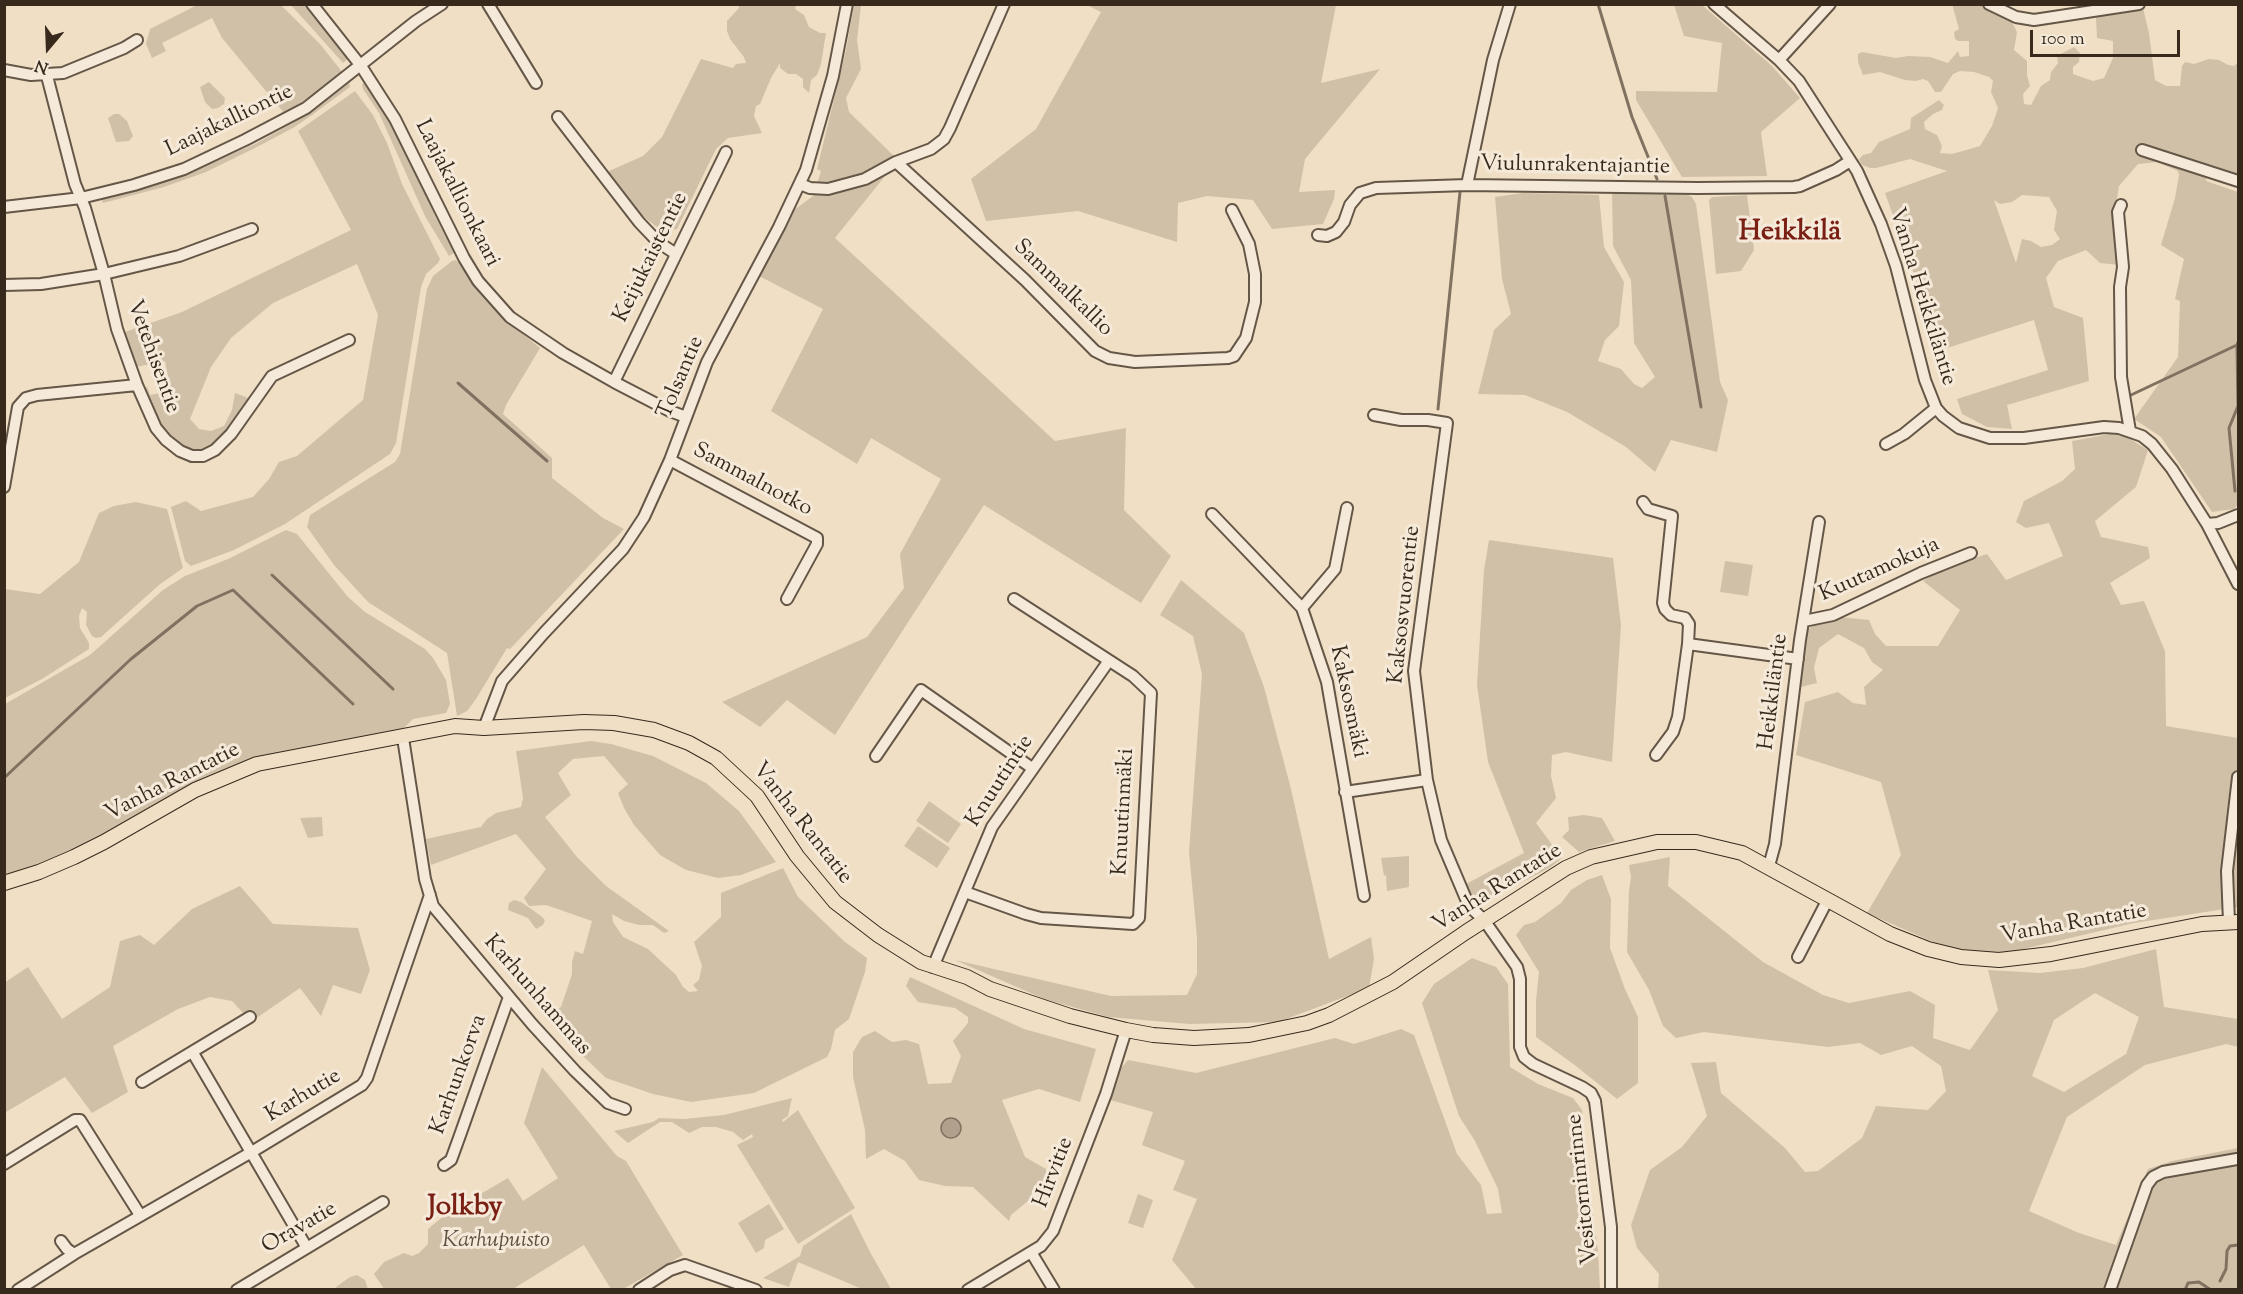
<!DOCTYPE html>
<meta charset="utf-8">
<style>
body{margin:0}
#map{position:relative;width:2243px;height:1294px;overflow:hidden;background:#f0dfc5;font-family:"Sorts Mill Goudy",serif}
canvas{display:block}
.frame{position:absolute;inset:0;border:6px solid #372a1d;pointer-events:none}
.north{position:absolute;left:18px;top:18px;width:60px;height:60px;-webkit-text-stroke:4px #f5ead9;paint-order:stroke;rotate:199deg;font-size:16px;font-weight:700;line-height:24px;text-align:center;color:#372a1d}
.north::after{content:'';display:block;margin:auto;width:21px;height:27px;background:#372a1d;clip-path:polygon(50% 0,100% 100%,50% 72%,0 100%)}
.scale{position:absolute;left:2030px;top:30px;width:150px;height:27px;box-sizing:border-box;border:3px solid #372a1d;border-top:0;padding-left:8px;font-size:18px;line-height:21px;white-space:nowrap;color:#372a1d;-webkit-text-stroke:4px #f5ead9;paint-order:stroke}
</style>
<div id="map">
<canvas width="2243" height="1294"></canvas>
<div class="frame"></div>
<div class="north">N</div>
<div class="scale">100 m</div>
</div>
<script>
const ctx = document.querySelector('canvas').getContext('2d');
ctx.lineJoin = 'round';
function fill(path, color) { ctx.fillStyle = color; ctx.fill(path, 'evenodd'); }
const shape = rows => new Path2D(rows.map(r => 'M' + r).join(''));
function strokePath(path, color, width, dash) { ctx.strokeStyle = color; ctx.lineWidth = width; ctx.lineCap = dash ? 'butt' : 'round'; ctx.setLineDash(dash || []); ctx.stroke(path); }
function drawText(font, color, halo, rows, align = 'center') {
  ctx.font = font + ' "Sorts Mill Goudy",serif'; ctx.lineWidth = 6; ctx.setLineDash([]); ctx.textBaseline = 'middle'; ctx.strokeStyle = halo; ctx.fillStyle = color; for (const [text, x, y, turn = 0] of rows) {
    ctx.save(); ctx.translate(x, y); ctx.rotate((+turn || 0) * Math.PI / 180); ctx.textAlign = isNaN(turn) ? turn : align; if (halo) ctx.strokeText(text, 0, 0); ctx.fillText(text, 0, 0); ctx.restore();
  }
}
fill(shape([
 [1952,4,1991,5,1992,13,2012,22,2017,32,2014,50,2027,61,2027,75,2030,86,2023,94,2024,104,2031,105,2041,86,2050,80,2051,72,2058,63,2057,56,2074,47,2080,53,2079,62,2073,67,2073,74,2093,81,2104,78,2113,58,2113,41,2097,38,2096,17,2143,8,2149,33,2155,80,2166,86,2180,86,2182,66,2185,62,2194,64,2209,59,2219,60,2228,65,2234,66,2238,62,2238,174,2209,164,2206,181,2238,192,2238,504,2234,509,2212,512,2161,437,2134,419,2178,357,2180,301,2175,299,2184,259,2161,245,2175,198,2179,175,2178,171,2157,162,2138,164,2119,186,2115,211,2120,265,2100,263,2086,250,2058,261,2046,278,2054,307,2083,318,2089,381,2007,405,2012,429,1987,427,1962,414,1957,399,2048,370,2034,320,1941,350,1885,193,1947,171,1910,159,1876,168,1870,168,1862,165,1859,159,1863,155,1871,153,1879,142,1910,129,1911,118,1939,100,1944,105,1942,110,1933,114,1924,122,1925,129,1937,135,1942,146,1940,153,1952,154,1980,146,1992,126,1998,108,1991,92,1993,81,1989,77,1974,72,1960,71,1953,74,1941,92,1935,92,1928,81,1923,79,1916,81,1905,80,1880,72,1863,75,1858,62,1858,54,1862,52,1896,58,1908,56,1930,57,1948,63,1958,51,1960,57,1969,56,1969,41,1958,41,1955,39,1954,32,1959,29],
 [2022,195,2049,197,2057,211,2054,230,2060,239,2052,245,2041,247,2031,241,2022,239,2016,263,1994,200,2000,204,2012,202],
 [197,5,281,5,320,44,343,73,285,114,222,38,212,18,162,43,166,51,152,58,146,44,150,29],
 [291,5,306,5,348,59,343,63],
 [739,5,796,5,795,9,804,15,809,27,820,33,826,33,821,64,817,75,811,80,809,93,803,87,803,79,796,74,788,74,780,68,780,63,771,78,760,104,756,106,754,116,762,133,728,138,716,149,677,229,663,232,624,201,610,181,609,171,643,156,662,137,701,59,733,68,736,64,746,63,744,57,730,39,727,31,727,21,739,8],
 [854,5,861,5,857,40,861,69,846,98,849,112,898,160,835,238,1055,441,1126,428,1124,510,1171,556,1141,603,984,505,835,735,787,700,760,727,722,702,867,637,904,588,900,554,941,479,871,438,857,464,771,411,823,309,759,276,794,210,813,196,821,171,817,169,846,50],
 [1087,5,1336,5,1321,83,1380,69,1305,159,1299,192,1335,190,1334,199,1323,224,1272,229,1253,200,1207,196,1178,203,1177,242,1078,211,986,221,971,179,1036,129,1101,12],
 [1702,5,1772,66,1800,98,1761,132,1767,176,1682,177,1636,100,1636,91,1717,92,1722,43,1684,36,1674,5],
 [349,81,350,87,312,115,293,128,255,148,206,172,164,187,103,203,101,199,164,182,205,166,255,144,293,123],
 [209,82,225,98,224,104,218,108,212,109,205,102,200,87],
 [364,82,379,101,409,156,436,218,454,253,449,256,425,216,379,113,363,89,362,85],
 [355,91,373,115,387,143,402,184,440,259,438,263,426,274,421,287,396,443,390,454,285,524,234,550,191,566,185,561,171,507,186,501,201,511,253,497,269,479,279,462,297,456,363,400,378,315,357,264,273,303,231,338,211,367,190,419,199,429,211,431,224,426,232,410,235,393,251,399,224,438,211,447,197,450,181,446,168,436,145,393,147,386,150,395,161,393,169,382,165,361,136,367,125,332,182,312,351,230,298,131],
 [114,114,119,114,127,121,133,136,129,141,116,142,108,118],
 [1682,191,1692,197,1696,204,1720,382,1728,400,1717,452,1671,440,1655,472,1626,447,1567,412,1525,395,1478,394,1494,330,1511,314,1502,279,1495,197,1523,193,1599,195,1604,247,1624,282,1619,326,1605,340,1598,361,1621,369,1634,384,1642,388,1655,377,1634,343,1631,280,1613,246,1612,192],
 [1747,195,1754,250,1741,271,1716,274,1709,200,1712,197],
 [456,260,482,293,508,322,540,348,506,405,503,414,552,458,552,478,603,518,624,529,510,649,507,648,476,699,467,711,457,716,447,653,368,602,334,565,307,527,310,515,395,462,400,454,427,289,433,276,452,261],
 [2110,434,2125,436,2148,450,2136,487,2095,521,2101,537,2148,547,2150,558,2110,583,2121,605,2144,601,2165,651,2166,726,2238,738,2238,907,2134,923,2002,954,1944,947,1867,913,1901,855,1881,782,1796,755,1805,702,1838,692,1853,703,1866,705,1864,687,1883,670,1872,662,1864,648,1838,634,1819,648,1814,668,1817,683,1801,687,1805,632,1815,624,1840,617,1869,620,1875,634,1886,646,1938,646,1960,610,1923,581,1944,568,1987,554,2006,580,2063,556,2049,523,2026,528,2016,522,2024,501,2062,481,2075,469,2072,441],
 [136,502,167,509,183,568,159,585,101,637,96,638,92,636,86,625,87,612,82,608,79,616,80,628,89,643,89,649,42,679,5,698,5,589,40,594,79,562,99,513,114,506],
 [286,530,297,534,348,597,365,612,425,649,433,658,446,680,450,704,446,713,413,719,401,731,292,750,245,762,216,773,60,858,5,877,5,704,90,655,163,590,185,576,228,559],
 [1489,540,1613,558,1621,625,1612,762,1566,752,1552,755,1551,776,1556,798,1536,823,1562,858,1551,867,1483,903,1477,903,1466,884,1524,853,1488,762,1477,685,1484,570],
 [1725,561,1753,565,1748,596,1720,592],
 [1181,580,1244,633,1264,687,1291,789,1329,959,1371,937,1374,959,1369,988,1278,1022,1189,1024,1108,1017,1044,999,955,960,1111,996,1187,995,1197,974,1197,938,1189,852,1202,674,1193,636,1160,615],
 [591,741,611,744,653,756,706,783,739,811,776,862,741,875,718,878,686,870,660,855,634,825,624,808,618,793,628,784,604,756,573,759,558,773,571,795,545,817,577,857,606,886,669,931,664,933,653,925,639,925,624,921,612,914,613,922,623,937,648,949,676,975,683,987,689,992,698,991,693,985,699,980,702,966,694,942,721,917,721,893,783,868,798,897,845,942,867,958,865,972,849,1019,835,1030,831,1049,827,1057,754,1093,691,1102,653,1094,606,1078,583,1056,549,1014,561,1007,572,974,572,962,575,951,583,954,592,921,546,905,529,906,524,898,546,869,516,834,431,865,426,839,481,827,487,819,496,813,521,807,523,798,516,751],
 [929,801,961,824,948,843,916,821],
 [1584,815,1602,818,1615,841,1579,852,1562,837,1569,830,1568,817],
 [322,817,323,836,308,838,300,818],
 [918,826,950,848,937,868,904,846],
 [1409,856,1409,887,1387,891,1386,875,1384,876,1381,858],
 [1670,857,1668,886,1763,962,1823,995,1849,1003,1910,991,1935,1005,1933,1038,1970,1050,1998,1010,1988,970,2040,973,2083,968,2156,949,2164,1007,2238,1019,2238,1047,2226,1044,2145,1065,2067,1117,2029,1211,2079,1233,2116,1245,2148,1169,2172,1161,2238,1148,2238,1289,1658,1289,1659,1274,1637,1248,1631,1225,1650,1170,1682,1147,1707,1116,1691,1063,1716,1062,1721,1093,1785,1148,1805,1172,1818,1171,1862,1138,1876,1106,1928,1110,1946,1091,1941,1066,1912,1046,1881,1055,1860,1043,1828,1047,1704,1032,1676,1038,1663,1026,1649,990,1627,952,1629,891,1631,877,1629,865],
 [2095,993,2139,1017,2126,1054,2064,1092,2032,1076,2054,1020],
 [1602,875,1611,899,1610,948,1625,989,1638,1017,1638,1083,1617,1099,1576,1066,1536,1037,1536,1001,1539,972,1516,935,1524,925,1535,922,1561,903,1571,890,1587,880],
 [240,886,273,924,358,928,370,970,361,994,333,985,321,1016,300,988,258,1017,244,1014,232,1001,210,997,178,1009,113,1046,128,1092,92,1113,65,1077,6,1112,5,1109,4,983,28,967,62,1019,110,987,120,941,140,935,154,945,192,909],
 [514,900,521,902,541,916,545,920,543,925,536,929,528,918,508,910,509,903],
 [1472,958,1496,967,1508,984,1510,1067,1538,1084,1573,1098,1582,1110,1587,1170,1598,1251,1600,1289,1196,1289,1172,1260,1197,1199,1173,1190,1185,1161,1142,1145,1153,1112,1110,1100,1117,1073,1128,1060,1196,1073,1335,1038,1354,1044,1401,1029,1414,1035,1457,1154,1481,1185,1487,1214,1502,1213,1498,1189,1475,1141,1459,1116,1422,1003,1434,984],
 [910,977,1024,1029,1096,1049,1080,1102,1039,1089,1002,1100,1025,1157,1046,1169,1046,1186,1011,1215,1009,1221,973,1187,945,1186,919,1180,905,1161,884,1149,866,1159,865,1130,853,1077,853,1052,862,1037,875,1031,892,1042,906,1040,919,1044,928,1084,951,1083,961,1056,953,1041,968,1023,968,1017,955,1008,918,1002,906,986],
 [542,1067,617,1156,626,1161,683,1255,623,1289,611,1289,584,1245,513,1289,384,1289,374,1274,384,1262,404,1253,412,1256,419,1253,428,1244,428,1229,446,1214,508,1178,523,1201,558,1178,524,1123],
 [792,1098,788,1116,782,1120,783,1122,798,1110,855,1208,798,1244,737,1145,753,1137,752,1134,743,1140,733,1132,716,1127,702,1127,689,1133,672,1122,660,1122,628,1143,614,1131,653,1122,659,1118,684,1119,724,1115],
 [1138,1194,1153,1200,1143,1228,1128,1223],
 [769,1204,784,1229,765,1240,764,1248,756,1253,738,1223],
 [851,1214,870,1252,891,1289,862,1289,798,1262,789,1287,763,1278,800,1256,803,1246],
 [357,1275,365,1280,368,1289,337,1289,336,1287,350,1277]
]), '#d1c0a8');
const water = shape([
 '941 1128a10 10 0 1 1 20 0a10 10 0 1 1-20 0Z'
]);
fill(water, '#b1a18c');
strokePath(water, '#807160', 1.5);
strokePath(shape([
 [1598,4,1632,117,1657,179],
 [1665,196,1701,407],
 [458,383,547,461],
 [2131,395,2237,345,2238,342],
 [1438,409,1460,192],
 [2235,491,2229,428,2238,406,2237,345],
 [272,575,393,689],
 [4,778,131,659,197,606,233,590,353,704],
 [2220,1281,2226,1269,2227,1251,2230,1246,2238,1245],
 [2185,1290,2188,1283,2199,1282,2211,1290]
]), '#807160', 3);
const minor = shape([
 [312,4,361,66,395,119,464,258,478,281,510,317,563,353,614,382,670,411,686,417],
 [488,4,536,83],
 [1714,4,1779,60,1799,81,1857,171,1881,224,1896,266,1925,380,1936,408,1943,416,1959,428,1990,438,2024,438,2104,427,2119,428,2142,436,2152,444,2172,469,2207,524,2238,584],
 [1989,4,2016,17,2034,20,2139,4],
 [1779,60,1830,4],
 [4,70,31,75,63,73,124,48,137,40],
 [47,76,75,184,85,208,104,274,117,329,137,385,156,428,166,440,180,451,192,456,203,456,215,450,231,434,272,376,349,340],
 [558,117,639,222,658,242,676,254],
 [2142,150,2238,181],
 [896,162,1025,280,1095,351,1109,358,1135,362,1228,358,1234,356,1246,338,1255,302,1255,274,1249,244,1232,210],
 [800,184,810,188,828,189,865,179,896,162,931,149,944,139,950,128,1004,4],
 [1467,185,1493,60,1510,4],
 [2121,205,2118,212,2123,267,2120,287,2121,377,2130,431],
 [4,207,81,198,134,185,184,169,245,140,306,108,416,21,442,4],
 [1318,235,1327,236,1336,232,1344,222,1350,205,1360,193,1376,188,1467,185,1698,188,1794,187,1800,186,1836,170,1850,161],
 [4,285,41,284,104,274,179,256,252,229],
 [614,382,726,152],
 [1374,415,1401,420,1428,420,1447,423,1414,671,1427,780,1441,840,1469,906,1484,920,1517,967,1520,979,1520,1047,1524,1057,1533,1064,1582,1087,1591,1093,1595,1101,1611,1227,1611,1290],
 [1886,444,1904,434,1936,408],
 [670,460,817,538,817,544,787,599],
 [4,487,18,407,26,398,37,395,137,385],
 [1643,502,1648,509,1672,516,1663,603,1665,609,1671,615,1685,618,1689,624,1688,644,1798,659],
 [1212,514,1302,608,1327,682,1364,896],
 [2207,524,2218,523,2238,515],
 [1302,608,1335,569,1347,508],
 [1804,621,1833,615,1921,573,1971,553],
 [484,728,502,681,544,633,623,549,644,517,670,460,707,362,779,227,806,170,833,76,847,4],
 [403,738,425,879,433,906,532,1024,575,1071,608,1103,625,1109],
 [1656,755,1673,732,1678,717,1688,644],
 [876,756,921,690,1032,768],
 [1345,792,1427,780],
 [1769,866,1775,844,1800,640,1819,522],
 [965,892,1026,914,1041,918,1133,924,1139,918,1151,693,1133,676,1014,599],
 [2229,922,2227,871,2238,777],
 [1798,957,1827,901],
 [933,967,992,827,1108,662],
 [193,1053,307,1248],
 [142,1082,250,1017],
 [4,1164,75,1120,80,1120,140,1215],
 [444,1165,451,1160,459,1138,509,997],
 [61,1241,67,1249,74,1254],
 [1031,1252,1054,1290],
 [18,1290,74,1254,250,1153,362,1085,367,1078,430,895],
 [237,1290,383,1202],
 [639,1290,670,1270,685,1265,756,1290],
 [968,1290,1041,1246,1053,1231,1106,1094,1126,1030],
 [2110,1290,2147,1185,2153,1177,2163,1172,2237,1159]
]);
const major = shape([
 [4,883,39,872,74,857,104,842,195,790,257,764,455,726,484,728,584,722,614,723,654,730,689,743,716,758,757,796,797,856,835,902,878,935,921,962,967,977,990,989,1070,1016,1126,1030,1153,1035,1194,1038,1249,1035,1307,1023,1329,1015,1393,982,1466,932,1566,868,1591,857,1657,842,1696,842,1742,853,1890,934,1928,949,1961,957,1999,960,2051,954,2202,924,2238,922]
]);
strokePath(minor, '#655747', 14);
strokePath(major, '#372a1d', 16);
strokePath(minor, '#f5ead9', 10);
strokePath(major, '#f0dfc5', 14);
drawText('22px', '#372a1d', '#f5ead9', [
 ["Laajakalliontie",230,122,-26],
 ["Viulunrakentajantie",1575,167,1],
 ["Laajakallionkaari",456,194,63],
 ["Keijukaistentie",652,258,-64],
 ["Sammalkallio",1062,289,44],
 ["Vanha Heikkiläntie",1921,297,73],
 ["Vetehisentie",152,357,70],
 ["Tolsantie",682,378,-67],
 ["Sammalnotko",752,481,28],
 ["Kuutamokuja",1880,571,-24],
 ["Kaksosvuorentie",1406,605,-84],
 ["Heikkiläntie",1775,692,-83],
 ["Kaksosmäki",1347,702,78],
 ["Knuutintie",1001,782,-57],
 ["Vanha Rantatie",173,783,-27],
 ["Knuutinmäki",1125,812,-87],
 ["Vanha Rantatie",801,824,52],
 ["Vanha Rantatie",1498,889,-32],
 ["Vanha Rantatie",2074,925,-10],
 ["Karhunhammas",536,996,49],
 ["Karhunkorva",460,1075,-70],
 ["Karhutie",304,1097,-31],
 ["Hirvitie",1055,1173,-69],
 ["Vesitorninrinne",1584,1189,-96],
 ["Oravatie",300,1229,-30]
]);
drawText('italic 22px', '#5e5040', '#f5ead9', [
 ["Karhupuisto",496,1242]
]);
drawText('bold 28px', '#7a1f14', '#f5ead9', [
 ["Heikkilä",1790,234],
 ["Jolkby",465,1209]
]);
</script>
